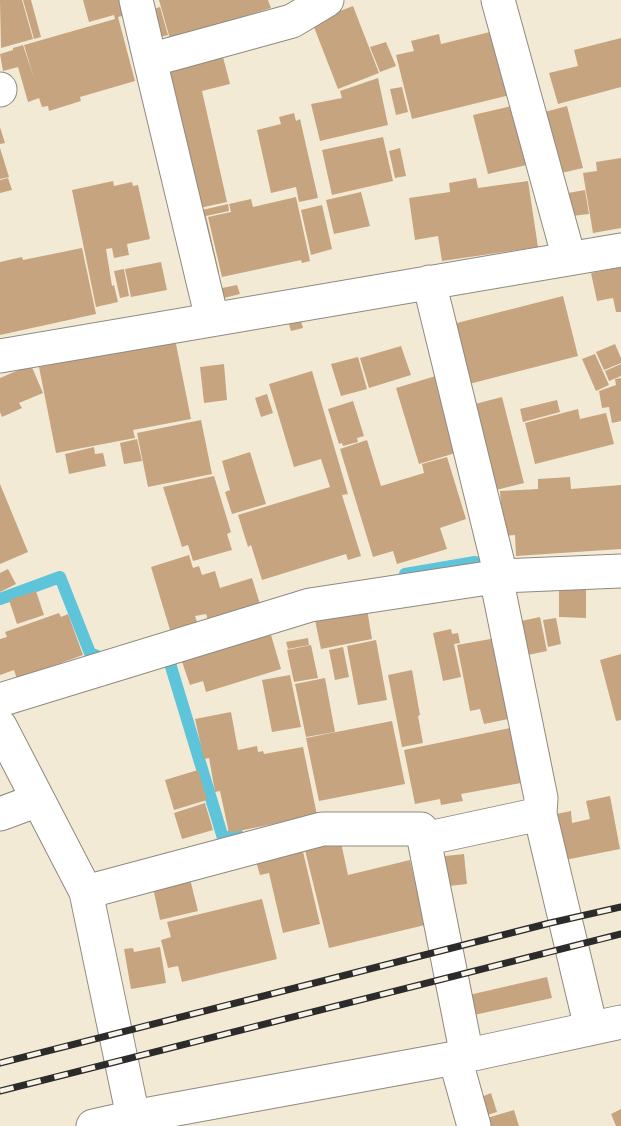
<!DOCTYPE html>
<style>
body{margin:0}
canvas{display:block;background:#f3ead5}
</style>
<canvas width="621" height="1126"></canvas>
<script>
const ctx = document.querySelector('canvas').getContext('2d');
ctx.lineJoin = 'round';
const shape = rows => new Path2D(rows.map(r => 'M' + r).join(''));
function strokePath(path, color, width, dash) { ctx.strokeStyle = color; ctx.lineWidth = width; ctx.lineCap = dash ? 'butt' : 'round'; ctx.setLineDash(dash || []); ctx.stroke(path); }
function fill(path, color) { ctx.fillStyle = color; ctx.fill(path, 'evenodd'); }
strokePath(shape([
 [405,574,475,562],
 [0,599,60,577,90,653,102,658,108,656],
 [169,660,223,838,238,835]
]), '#5dc4da', 12);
fill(shape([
 [0,0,22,0,33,39,1,48],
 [23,0,31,0,41,37,34,39],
 [83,0,126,0,126,15,118,17,135,81,80,97,81,101,49,111,48,106,42,107,39,98,28,102,18,67,3,71,0,54,13,50,13,48,23,45,34,78,24,45,115,19,114,15,89,22],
 [159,0,268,0,271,8,170,39],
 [353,6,379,73,338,89,312,22],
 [160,7,168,35,160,37,151,10],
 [494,31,510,95,412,119,396,55,414,51,411,41,439,34,441,44],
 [621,38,621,87,558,104,549,73,578,66,574,50],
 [386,42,396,66,380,72,370,47],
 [223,57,230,84,202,91,227,202,195,209,164,70],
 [378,78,388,125,320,141,311,104,342,98,340,91],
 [402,87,408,112,396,115,390,89],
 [516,105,531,164,488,174,473,115],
 [567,106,583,168,557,174,541,113],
 [294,113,296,121,300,119,318,198,299,202,296,187,271,193,257,130,281,124,279,117],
 [0,127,5,143,0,144],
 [383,137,393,181,332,195,322,150],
 [0,148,9,177,0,179],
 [400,148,406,176,395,178,389,151],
 [621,158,621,228,593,233,583,173,597,171,596,162],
 [8,178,12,190,0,193,0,180],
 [476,178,478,188,528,181,538,247,442,261,438,236,415,240,409,198,450,192,449,183],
 [113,181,114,186,132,182,133,186,138,185,150,239,127,244,129,255,114,258,112,248,106,249,112,286,114,285,118,302,96,307,72,190],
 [585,190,589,214,572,216,568,193],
 [361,192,370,226,334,234,326,200],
 [296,197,310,261,302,263,301,260,222,277,208,217,231,212,229,204,251,199,253,207],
 [228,204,229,211,206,216,219,272,212,273,198,211],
 [322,205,332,249,311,255,301,210],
 [82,248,96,314,0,335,0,262,22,257,23,260],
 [161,262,167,290,131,297,125,269],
 [621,267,621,312,616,312,613,298,597,301,591,273],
 [124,269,129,296,120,298,114,271],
 [237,285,240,294,224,298,222,288],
 [563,296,578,356,469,384,453,324],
 [300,318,303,328,291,331,288,321],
 [175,339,191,419,133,430,135,438,56,453,39,367],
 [615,344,621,358,621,363,604,370,596,352],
 [401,346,411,375,369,388,360,358],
 [595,354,609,385,596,391,582,359],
 [358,357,367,389,341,396,331,364],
 [224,364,227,400,204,403,200,367],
 [621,364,621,376,609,381,605,371],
 [31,365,43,393,19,403,22,408,2,417,0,412,0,378],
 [312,371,348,494,342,495,361,556,348,560,346,554,262,580,251,545,248,547,238,515,330,487,321,459,294,467,269,384],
 [439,375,462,451,419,464,396,388],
 [621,378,621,421,612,423,609,407,602,408,599,391,616,385,615,379],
 [267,394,273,413,261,417,255,398],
 [502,397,524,483,496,490,475,404],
 [557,400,560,412,523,422,520,409],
 [353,401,364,436,357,438,358,442,343,446,342,443,339,444,328,409],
 [578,409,580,419,606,413,614,444,535,464,525,423],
 [201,420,212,474,148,487,137,433],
 [137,439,142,461,124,464,120,443],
 [367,440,381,486,424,473,422,464,447,457,466,519,440,528,447,549,397,564,393,551,373,557,340,449],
 [94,447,95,454,103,453,106,466,69,474,65,454],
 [250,452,266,504,232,514,225,492,230,490,222,461],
 [214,476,231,532,227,534,232,550,193,561,188,545,182,547,163,487],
 [570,477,571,489,621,485,621,549,516,556,515,535,503,536,500,491,538,489,538,479],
 [0,484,28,552,0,564],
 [189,555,193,568,199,566,202,575,215,571,220,588,252,578,260,604,208,620,206,614,195,616,197,622,170,630,151,567],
 [8,569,16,584,0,592,0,573],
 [559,586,586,587,586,618,559,617],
 [36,591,44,615,17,624,9,600],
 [367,609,372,639,321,649,315,620],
 [59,613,61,617,68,614,83,655,17,679,14,670,0,675,0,639,7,637,5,632],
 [540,617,547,651,528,655,521,621],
 [556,618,561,644,548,647,543,620],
 [269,628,281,669,206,692,203,681,190,685,180,656],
 [451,629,452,634,458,633,460,643,454,644,461,677,443,681,433,633],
 [308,638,309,645,288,649,286,642],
 [496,638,513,718,484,724,480,709,470,711,457,645],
 [376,640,387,700,358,705,347,646],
 [311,645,318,678,294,682,287,650],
 [343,647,349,677,335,680,329,650],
 [621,654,621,720,616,721,600,660],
 [412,670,420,715,418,716,423,743,402,747,388,675],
 [290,675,301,727,272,732,262,680],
 [325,678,335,732,306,737,295,684],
 [231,712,238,750,257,746,258,752,263,751,264,754,303,747,317,815,229,833,220,791,215,792,209,758,204,759,195,719],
 [392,721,405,784,319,801,306,738],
 [510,728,521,783,461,794,463,801,441,805,440,799,415,804,404,750],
 [198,770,207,800,174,810,165,780],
 [610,796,620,849,565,860,551,815,571,811,572,823,590,819,586,801],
 [205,803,213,830,182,839,174,813],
 [340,838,348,875,410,860,425,925,329,948,304,846],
 [301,843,320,924,283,933,269,873,260,875,255,858],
 [464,854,467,884,449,886,445,856],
 [189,875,198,911,160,920,152,883],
 [262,899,277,959,182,982,178,966,168,968,161,940,171,937,167,922],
 [160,947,166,983,131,989,124,949,133,948,134,952],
 [547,977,552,998,474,1015,469,995],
 [491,1093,497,1112,484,1116,479,1098],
 [621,1109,621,1126,616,1126,611,1114],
 [514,1110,519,1126,489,1126,487,1118]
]), '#c6a480');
const minor = shape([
 [136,0,150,60],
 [498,0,569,258],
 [0,89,0,90],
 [429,282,501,576],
 [212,319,150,60,292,21,327,0],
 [0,356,621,250],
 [496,577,541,798,540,814,591,1028],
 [0,700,310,605,501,576,621,571],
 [0,726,86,892,135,1126],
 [0,814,38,800],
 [424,839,467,1056],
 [86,892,322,829,421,829,424,839,540,814],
 [455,1058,474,1126]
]);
const tertiary = shape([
 [93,1126,133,1117,455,1058,621,1022]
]);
strokePath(minor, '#8f8a80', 35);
strokePath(tertiary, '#8f8a80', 35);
strokePath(minor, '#fff', 33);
strokePath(tertiary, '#fff', 33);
const rail = shape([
 [0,1063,550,923,621,907],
 [0,1091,621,934]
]);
strokePath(rail, '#2b2b2b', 7);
strokePath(rail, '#f7f3e8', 4.5, [14]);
</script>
